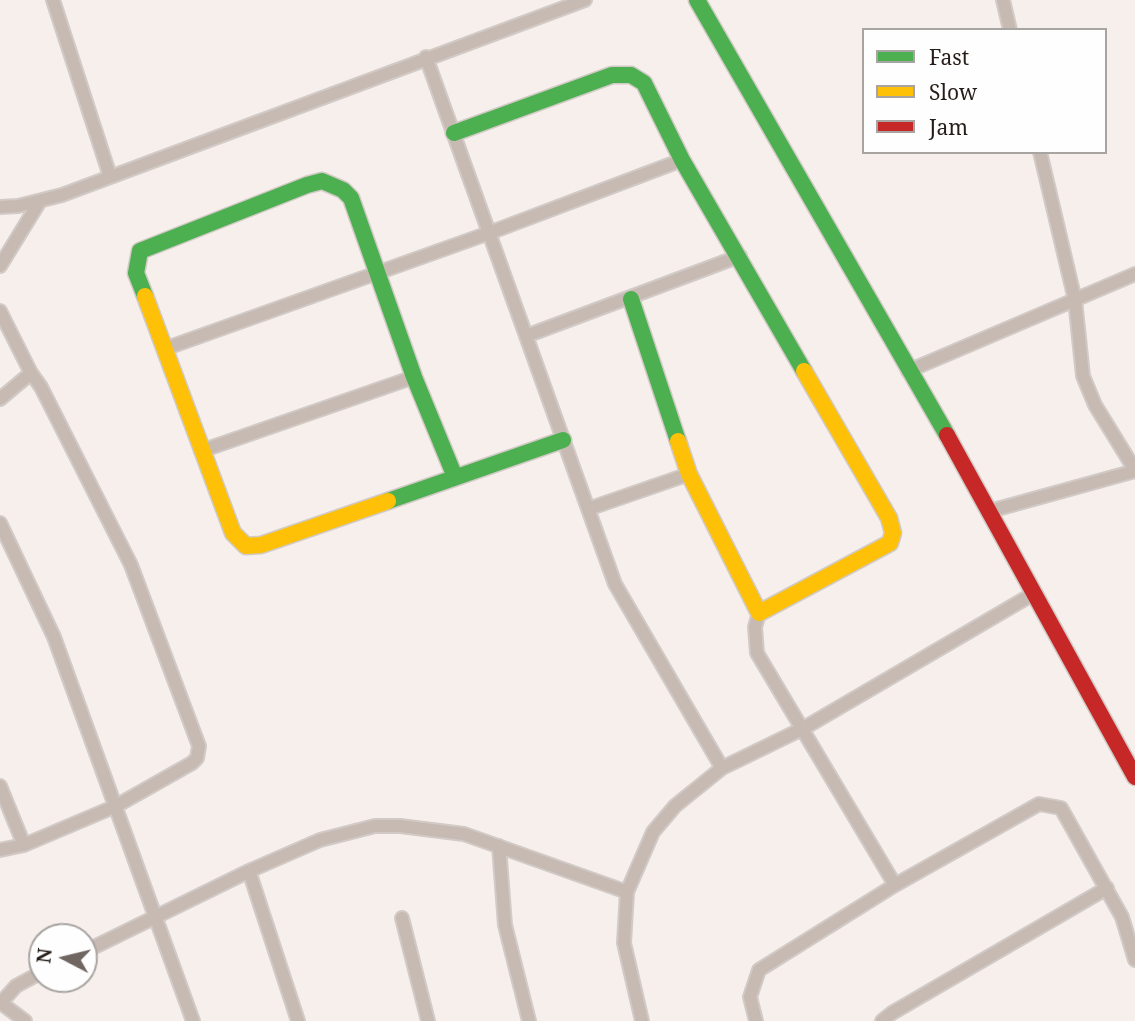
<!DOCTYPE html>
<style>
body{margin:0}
#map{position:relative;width:1135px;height:1021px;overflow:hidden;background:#f7efeb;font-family:"Noto Serif",serif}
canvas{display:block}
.legend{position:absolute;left:862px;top:28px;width:245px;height:126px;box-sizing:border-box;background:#fefefe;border:2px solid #a8a4a2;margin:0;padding:9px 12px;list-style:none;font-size:21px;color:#261d18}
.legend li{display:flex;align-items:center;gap:14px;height:35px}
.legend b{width:35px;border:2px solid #a8a4a2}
.north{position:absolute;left:28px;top:923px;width:70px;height:70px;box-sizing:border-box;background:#fefefe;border:2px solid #a8a4a2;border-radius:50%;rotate:277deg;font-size:19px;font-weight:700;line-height:28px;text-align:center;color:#261d18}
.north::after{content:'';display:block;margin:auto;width:24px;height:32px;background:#6f6662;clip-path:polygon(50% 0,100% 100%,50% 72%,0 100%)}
</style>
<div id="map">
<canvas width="1135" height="1021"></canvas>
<ul class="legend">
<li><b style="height:9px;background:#4caf50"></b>Fast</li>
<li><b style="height:9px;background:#ffc107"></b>Slow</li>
<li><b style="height:9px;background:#c62828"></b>Jam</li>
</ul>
<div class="north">N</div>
</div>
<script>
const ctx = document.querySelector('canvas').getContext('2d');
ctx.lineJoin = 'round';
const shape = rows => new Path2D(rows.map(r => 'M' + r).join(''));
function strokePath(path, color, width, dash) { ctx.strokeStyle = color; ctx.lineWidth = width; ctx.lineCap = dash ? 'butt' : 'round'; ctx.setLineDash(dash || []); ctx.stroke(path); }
const street = shape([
 [53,0,110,176],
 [1003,0,1010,30],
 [426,57,615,584,722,768],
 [1040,152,1075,300,1083,376,1095,405,1135,470],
 [0,207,18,206,62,195,585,0],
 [0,266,40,201],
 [0,311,31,373],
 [526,336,740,256],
 [164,349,489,233,682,160],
 [908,371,1135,274],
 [0,399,31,373,41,387,131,565,199,746,197,758,192,763,116,806,24,845,0,850],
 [201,451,414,377],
 [588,509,689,474],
 [990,511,1135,471],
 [0,523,54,637,193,1021],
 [759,613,755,627,757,653,895,885],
 [0,786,24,845],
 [499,846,505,925,529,1021],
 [249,871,298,1021],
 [402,918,428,1021],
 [84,952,249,871,320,840,375,826,400,826,464,834,627,892],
 [1,1003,25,1021],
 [0,1004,16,986,42,972],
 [642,1021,624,943,627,892,653,832,675,806,722,768,804,728,1033,594],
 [756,1021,750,997,759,970,895,885,1039,804,1061,808,1122,917,1135,960],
 [882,1021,892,1013,1107,888]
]);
const fast = shape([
 [697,0,947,435],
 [454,133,612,75,631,75,644,83,682,160,804,371],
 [145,296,136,273,140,251,307,185,322,181,343,190,351,198,414,377,455,477],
 [631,299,678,441],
 [388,501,563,440]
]);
const slow = shape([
 [145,296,233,533,246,546,261,545,388,501],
 [678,441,689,474,759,613,890,543,893,533,889,518,804,371]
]);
const jam = shape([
 [947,435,1135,777]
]);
strokePath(street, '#d1cac6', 16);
strokePath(fast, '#d1cac6', 19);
strokePath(slow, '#d1cac6', 19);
strokePath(jam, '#d1cac6', 19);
strokePath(street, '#c7bab3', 12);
strokePath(fast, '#4caf50', 16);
strokePath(slow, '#ffc107', 16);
strokePath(jam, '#c62828', 16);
</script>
